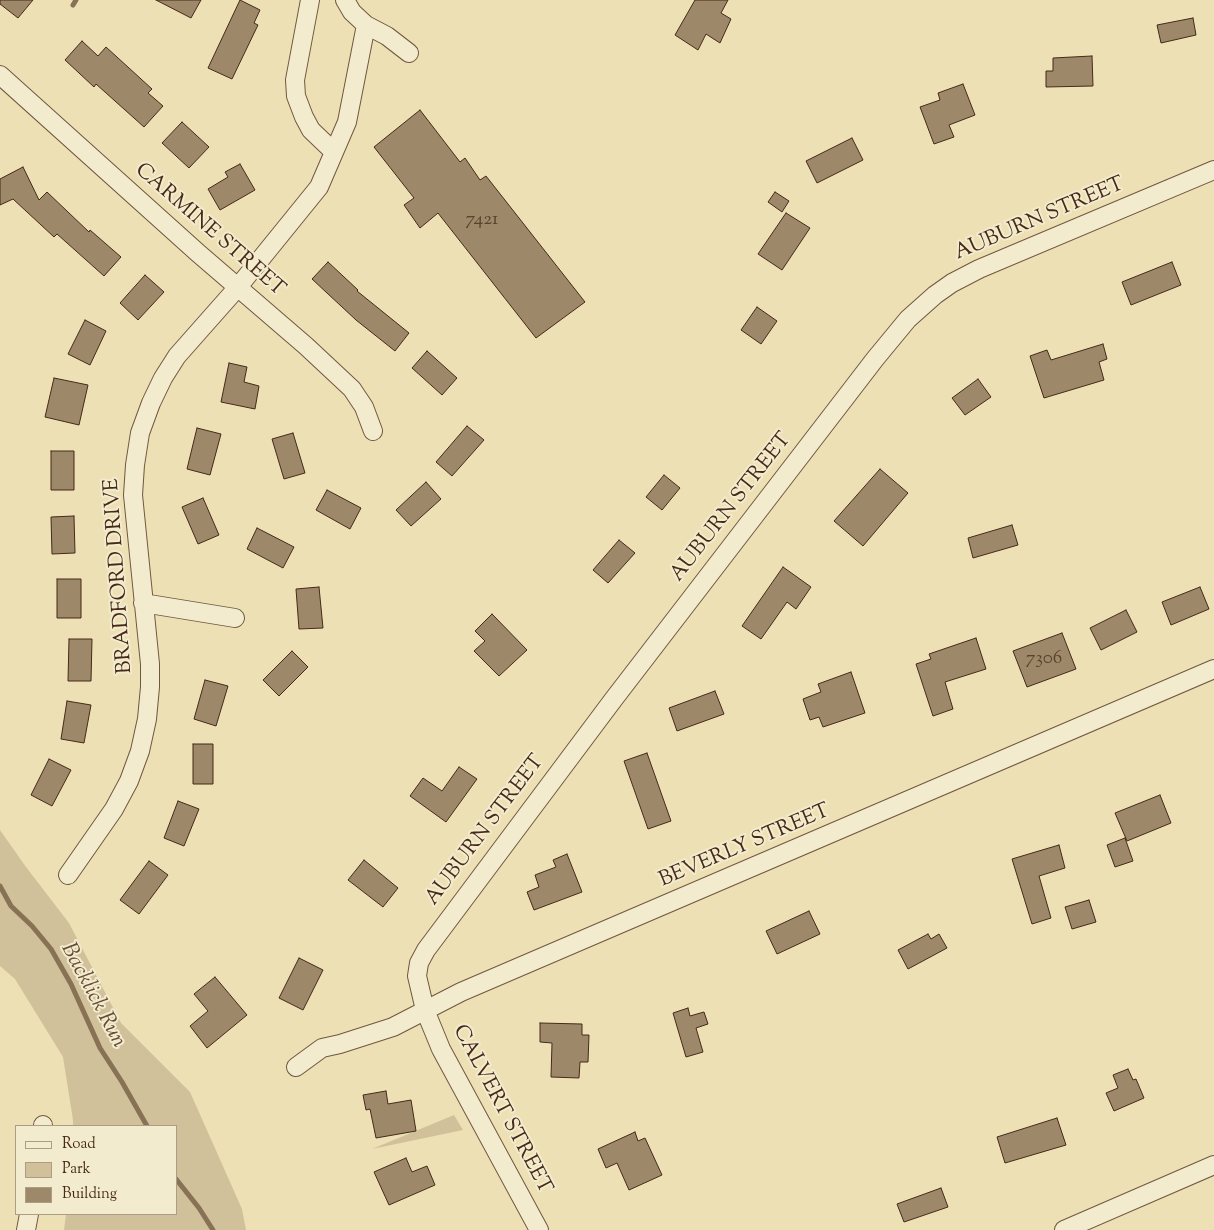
<!DOCTYPE html>
<style>
body{margin:0}
#map{position:relative;width:1214px;height:1230px;overflow:hidden;background:#ede0b4;font-family:"Sorts Mill Goudy",serif}
canvas{display:block}
.legend{position:absolute;left:15px;top:1125px;width:162px;height:90px;box-sizing:border-box;background:#f3ebce;border:1px solid #ae9d86;margin:0;padding:6px 9px;list-style:none;font-size:15px;color:#462919}
.legend li{display:flex;align-items:center;gap:10px;height:25px}
.legend b{width:25px;border:1px solid #ae9d86}
</style>
<div id="map">
<canvas width="1214" height="1230"></canvas>
<ul class="legend">
<li><b style="height:6px;background:#f3ebce"></b>Road</li>
<li><b style="height:14px;background:#d1c19a"></b>Park</li>
<li><b style="height:14px;background:#9d886a"></b>Building</li>
</ul>
</div>
<script>
const ctx = document.querySelector('canvas').getContext('2d');
ctx.lineJoin = 'round';
function fill(path, color) { ctx.fillStyle = color; ctx.fill(path, 'evenodd'); }
const shape = rows => new Path2D(rows.map(r => 'M' + r).join(''));
function strokePath(path, color, width, dash) { ctx.strokeStyle = color; ctx.lineWidth = width; ctx.lineCap = dash ? 'butt' : 'round'; ctx.setLineDash(dash || []); ctx.stroke(path); }
function drawText(font, color, halo, rows, align = 'center') {
  ctx.font = font + ' "Sorts Mill Goudy",serif'; ctx.lineWidth = 4; ctx.setLineDash([]); ctx.textBaseline = 'middle'; ctx.strokeStyle = halo; ctx.fillStyle = color; for (const [text, x, y, turn = 0] of rows) {
    ctx.save(); ctx.translate(x, y); ctx.rotate((+turn || 0) * Math.PI / 180); ctx.textAlign = isNaN(turn) ? turn : align; if (halo) ctx.strokeText(text, 0, 0); ctx.fillText(text, 0, 0); ctx.restore();
  }
}
fill(shape([
 [0,830,26,867,69,923,121,1023,190,1092,242,1209,246,1230,64,1230,66,1214,176,1214,176,1126,73,1126,73,1120,63,1057,15,979,0,966],
 [454,1115,463,1130,372,1149]
]), '#d1c19a');
strokePath(shape([
 [73,5,76,0],
 [0,886,11,906,32,926,51,949,71,984,100,1048,122,1082,147,1126],
 [176,1179,199,1208,213,1230]
]), '#887256', 5);
const building = shape([
 [0,0,33,0,18,18,0,4,0,0],
 [156,0,201,0,191,18,156,0],
 [240,0,260,10,254,23,258,25,232,79,208,68,240,0],
 [695,0,728,0,721,13,731,19,720,43,706,34,698,50,675,35,695,0],
 [1193,18,1196,35,1161,43,1157,25,1193,18],
 [82,41,98,56,106,47,152,89,148,93,163,106,144,127,96,84,94,87,65,60,82,41],
 [1092,56,1093,86,1046,87,1046,71,1053,71,1053,58,1092,56],
 [963,84,975,115,949,125,954,137,934,144,920,107,940,100,938,93,963,84],
 [420,110,460,162,465,158,480,180,486,176,585,302,536,338,438,213,420,228,404,205,414,198,374,147,420,110],
 [182,122,209,147,189,168,162,143,182,122],
 [852,138,863,160,817,183,806,161,852,138],
 [240,164,255,190,220,210,208,189,228,177,225,172,240,164],
 [23,167,39,200,47,192,89,232,90,230,121,257,104,276,57,234,54,237,13,199,0,205,0,179,23,167],
 [775,192,789,201,782,212,768,202,775,192],
 [786,213,810,228,782,270,758,254,786,213],
 [328,262,358,290,357,291,409,333,395,351,356,320,312,279,328,262],
 [1172,262,1181,285,1131,305,1122,282,1172,262],
 [145,275,164,292,138,320,120,303,145,275],
 [757,307,777,321,761,344,741,330,757,307],
 [85,320,106,331,90,365,68,354,85,320],
 [1103,344,1107,359,1099,362,1104,380,1044,398,1030,356,1047,350,1051,360,1103,344],
 [427,351,457,378,442,395,412,368,427,351],
 [229,363,247,367,244,382,259,386,255,409,221,402,229,363],
 [54,378,88,385,79,425,45,417,54,378],
 [978,379,991,397,965,415,952,398,978,379],
 [467,426,484,440,452,476,436,462,467,426],
 [197,428,221,434,210,475,187,469,197,428],
 [293,433,305,473,284,479,272,439,293,433],
 [51,451,74,451,74,490,51,490,51,451],
 [880,469,908,493,863,546,834,521,880,469],
 [664,475,680,488,662,510,646,497,664,475],
 [426,482,441,499,411,526,396,510,426,482],
 [327,490,361,508,350,529,316,510,327,490],
 [203,498,219,535,198,544,182,507,203,498],
 [74,516,75,553,52,554,51,517,74,516],
 [1012,525,1018,545,973,558,968,538,1012,525],
 [257,528,294,547,283,568,247,549,257,528],
 [619,540,635,553,608,583,593,570,619,540],
 [783,567,811,587,796,609,787,602,761,639,742,626,783,567],
 [57,579,81,579,81,618,57,618,57,579],
 [319,587,323,628,299,629,296,589,319,587],
 [1200,587,1209,609,1171,625,1162,602,1200,587],
 [1126,610,1137,632,1101,650,1090,628,1126,610],
 [492,614,527,650,499,676,474,651,485,641,475,631,492,614],
 [1062,633,1076,669,1027,687,1013,651,1062,633],
 [976,638,986,669,945,682,953,709,933,716,916,664,931,659,929,654,976,638],
 [69,639,92,639,91,681,68,681,69,639],
 [292,651,308,667,279,696,263,680,292,651],
 [851,672,865,713,823,727,819,717,810,720,803,699,821,692,818,684,851,672],
 [205,680,228,686,216,726,194,719,205,680],
 [715,691,724,714,677,731,669,708,715,691],
 [67,701,91,705,84,743,61,739,67,701],
 [193,744,213,744,213,784,193,784,193,744],
 [647,753,671,821,648,829,624,761,647,753],
 [49,759,71,770,52,806,31,795,49,759],
 [459,767,477,779,446,822,410,796,423,778,442,791,459,767],
 [1160,795,1171,823,1127,841,1115,813,1160,795],
 [178,801,199,809,184,846,164,838,178,801],
 [1125,838,1133,861,1115,867,1107,845,1125,838],
 [1059,845,1065,868,1039,876,1051,918,1032,924,1012,859,1059,845],
 [567,854,582,892,534,910,527,892,539,887,535,875,556,867,553,860,567,854],
 [364,860,398,888,383,907,348,880,364,860],
 [149,861,168,875,139,914,120,900,149,861],
 [1089,900,1096,922,1072,929,1065,907,1089,900],
 [809,911,820,934,777,954,766,931,809,911],
 [928,934,931,939,939,934,947,948,908,969,898,950,928,934],
 [299,958,323,970,303,1010,279,998,299,958],
 [215,977,247,1015,207,1048,190,1026,208,1011,194,994,215,977],
 [688,1008,690,1016,704,1012,708,1024,696,1028,703,1052,686,1057,673,1013,688,1008],
 [540,1023,582,1024,582,1035,589,1035,588,1062,580,1062,579,1078,551,1077,552,1043,540,1042,540,1023],
 [1128,1069,1133,1080,1136,1079,1144,1098,1114,1111,1106,1093,1118,1088,1113,1075,1128,1069],
 [386,1091,388,1104,411,1100,416,1131,376,1138,370,1109,366,1110,363,1095,386,1091],
 [1057,1118,1066,1145,1005,1163,997,1137,1057,1118],
 [635,1132,638,1141,645,1138,662,1175,629,1190,617,1163,606,1168,598,1149,635,1132],
 [406,1158,412,1172,427,1166,435,1185,389,1205,374,1172,406,1158],
 [941,1188,948,1207,904,1222,897,1204,941,1188]
]);
fill(building, '#9d886a');
strokePath(building, '#462919', 1);
const minor = shape([
 [310,0,295,80,296,96,304,117,311,130,334,152],
 [366,25,387,36,409,53],
 [0,75,198,253,306,346,352,389,364,407,373,431],
 [143,603,235,618],
 [68,875,114,809,129,781,140,751,147,719,150,687,150,664,133,495,135,465,140,433,151,403,163,378,177,356,238,287,319,187,347,122,366,25,352,12,345,0],
 [296,1067,322,1048,340,1044,393,1027,461,992,1214,669],
 [43,1126,43,1125],
 [26,1230,29,1214],
 [539,1230,441,1049,425,1010,417,976,419,963,426,950,613,700,875,359,908,319,935,295,952,283,979,269,1214,170],
 [1064,1230,1214,1165]
]);
strokePath(minor, '#705740', 20);
strokePath(minor, '#f3ebce', 18);
drawText('19px', '#5c412d', null, [
 ["7421",482,221],
 ["7306",1044,660]
]);
drawText('21px', '#462919', '#f3ebce', [
 ["AUBURN STREET",1040,220,-23],
 ["CARMINE STREET",209,231,41],
 ["AUBURN STREET",732,508,-52],
 ["BRADFORD DRIVE",120,576,-94],
 ["AUBURN STREET",486,831,-53],
 ["BEVERLY STREET",745,847,-23],
 ["CALVERT STREET",501,1110,62]
]);
drawText('italic 22px', '#674d38', '#f3ebce', [
 ["Backlick Run",92,996,62]
]);
</script>
